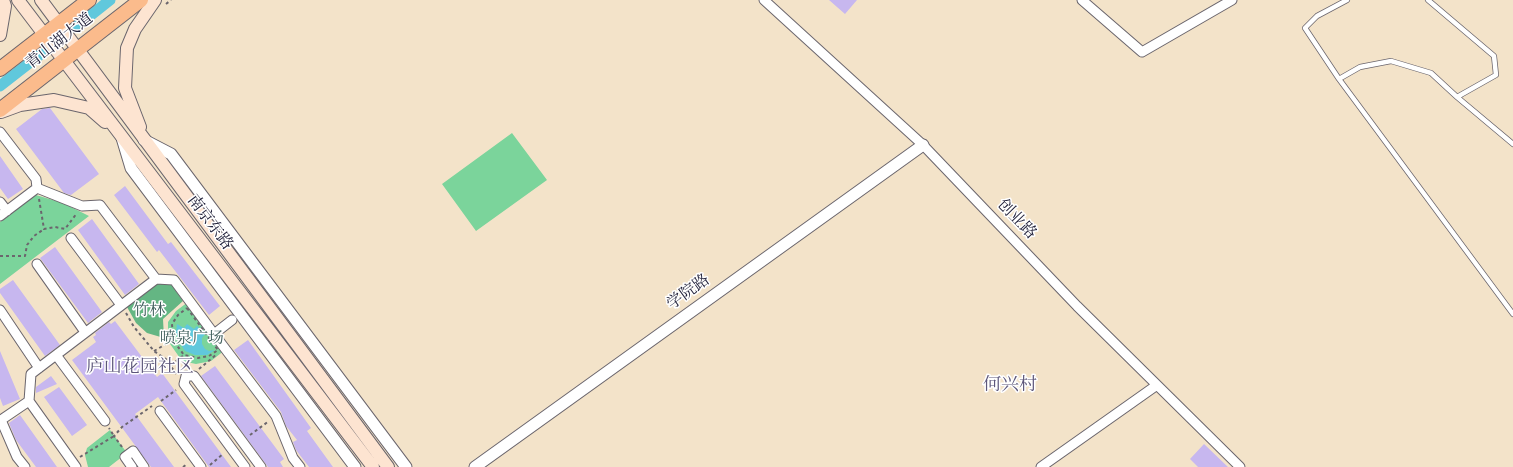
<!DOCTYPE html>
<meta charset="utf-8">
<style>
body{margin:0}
canvas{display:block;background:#f3e3c9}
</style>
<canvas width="1513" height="467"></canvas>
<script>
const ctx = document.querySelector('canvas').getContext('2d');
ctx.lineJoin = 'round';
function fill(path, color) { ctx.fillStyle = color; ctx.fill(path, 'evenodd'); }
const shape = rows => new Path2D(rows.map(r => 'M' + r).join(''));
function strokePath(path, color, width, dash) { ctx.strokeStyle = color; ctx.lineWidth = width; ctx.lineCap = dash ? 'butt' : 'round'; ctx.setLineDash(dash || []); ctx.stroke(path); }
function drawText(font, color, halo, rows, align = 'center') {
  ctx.font = font + ' "IM FELL English","Noto Serif SC",serif'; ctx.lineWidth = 3; ctx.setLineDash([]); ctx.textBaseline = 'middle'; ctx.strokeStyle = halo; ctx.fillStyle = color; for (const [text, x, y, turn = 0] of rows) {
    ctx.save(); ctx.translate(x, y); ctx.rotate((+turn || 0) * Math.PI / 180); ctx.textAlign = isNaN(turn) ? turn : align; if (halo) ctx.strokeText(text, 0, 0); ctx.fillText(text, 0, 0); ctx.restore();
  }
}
fill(shape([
 [512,133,547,180,476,231,442,184],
 [36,195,63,203,89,216,0,284,0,222],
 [188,302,225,350,211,361,196,364,182,361,168,341,168,322,176,311],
 [110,430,127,453,109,467,88,467,85,455,87,448]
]), '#7bd49b');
fill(shape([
 [159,283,171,284,183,301,163,319,164,338,147,333,136,323,127,307]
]), '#64b683');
fill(shape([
 [177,324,184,328,187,324,194,329,197,326,205,334,202,338,202,344,205,349,209,351,215,350,207,355,195,355,185,351,179,342,176,332]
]), '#60c8dc');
strokePath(shape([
 [76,27,110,0],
 [0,86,41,54]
]), '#60c8dc', 11);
fill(shape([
 [829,0,857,0,845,14],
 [50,108,99,174,71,195,64,193,16,129,42,109],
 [0,156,23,189,8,199,0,188],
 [125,186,168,244,171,242,220,306,209,315,159,250,157,252,114,195],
 [92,219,139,284,125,295,78,230],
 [55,247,102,312,88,323,40,258],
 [13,280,60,345,45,356,0,293,0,289],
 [115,321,157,377,162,373,231,467,209,467,158,397,135,414,174,467,151,467,72,360,96,342,93,337,96,335,95,333,109,322,111,324],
 [248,340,311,428,307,431,333,467,309,467,296,450,293,442,297,440,286,426,281,412,234,350],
 [0,351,20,399,3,406,0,398],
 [215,366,284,459,280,462,283,467,268,467,201,376],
 [51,376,57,384,36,393,36,387],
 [59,387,87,425,72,436,44,397],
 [20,415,57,467,36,467,16,440,9,423],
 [1204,444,1228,467,1198,467,1190,459]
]), '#c7b7ef');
const service = shape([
 [1428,0,1494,56,1496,75,1457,97,1513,144],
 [1339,79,1305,28,1317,16,1347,0],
 [1457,97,1431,73,1391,61,1360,67,1339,79,1513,314]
]);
const minor = shape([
 [764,0,923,145,1077,306,1240,467],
 [1082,0,1142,52,1232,0],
 [0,132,36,179,37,188],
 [0,202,7,211],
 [0,216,37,188,82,206,100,205,156,279],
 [71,238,121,305],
 [37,264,85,332],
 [0,310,39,368],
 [232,320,214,334,276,416,293,458,300,467],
 [56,355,105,421],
 [160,411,201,467],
 [25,467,17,457,1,420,29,401],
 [76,467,29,401,31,374,156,279,174,280,214,334],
 [132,467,125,457,133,451,144,467],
 [245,467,184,384,186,376,194,376,261,467],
 [1041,467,1157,385]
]);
const tertiary = shape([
 [122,138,131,168,355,467],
 [144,140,171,154,406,467],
 [475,467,923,145]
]);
const secondary = shape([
 [18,0,373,467],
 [41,0,388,467],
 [0,35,5,6,3,0],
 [1,112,20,105,54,100,89,108,105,122],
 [140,127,125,88,127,48,135,29,155,0]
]);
const primary = shape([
 [0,69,89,0],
 [0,110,141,0]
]);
strokePath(service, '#6b666d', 6);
strokePath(minor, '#6b666d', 11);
strokePath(tertiary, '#6b666d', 13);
strokePath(secondary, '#6b666d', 14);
strokePath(primary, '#6b666d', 16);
strokePath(shape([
 [166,4,171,0],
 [39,199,44,229,55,227,65,229,77,213],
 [0,256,25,256,27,245,34,236,44,229],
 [187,308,218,350,209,356,198,358,184,355,173,340,172,324,178,315,187,308],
 [126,313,134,327,154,351,167,360,176,374],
 [154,351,173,340],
 [171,365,184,355],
 [199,369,217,354],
 [161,401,176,390],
 [250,435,269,421],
 [122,447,114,436,122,427,152,406],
 [80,457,114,436,109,428],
 [210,465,223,454],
 [183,467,187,464]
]), '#6b666d', 2, [3, 3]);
strokePath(service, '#fff', 4.5);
strokePath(minor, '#fff', 9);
strokePath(tertiary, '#fff', 11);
strokePath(secondary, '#fde4d1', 12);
strokePath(primary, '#fbbb8c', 14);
drawText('16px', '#22223b', '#fff', [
 ["青山湖大道",60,42,-38],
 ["创业路",1016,220,46],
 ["南京东路",209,223,53],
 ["学院路",689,293,-36]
]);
drawText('16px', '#41605d', '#fff', [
 ["竹林",149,312],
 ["喷泉广场",192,340]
]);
drawText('18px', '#5c567a', '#fff', [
 ["庐山花园社区",140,368],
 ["何兴村",1010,386]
]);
</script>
